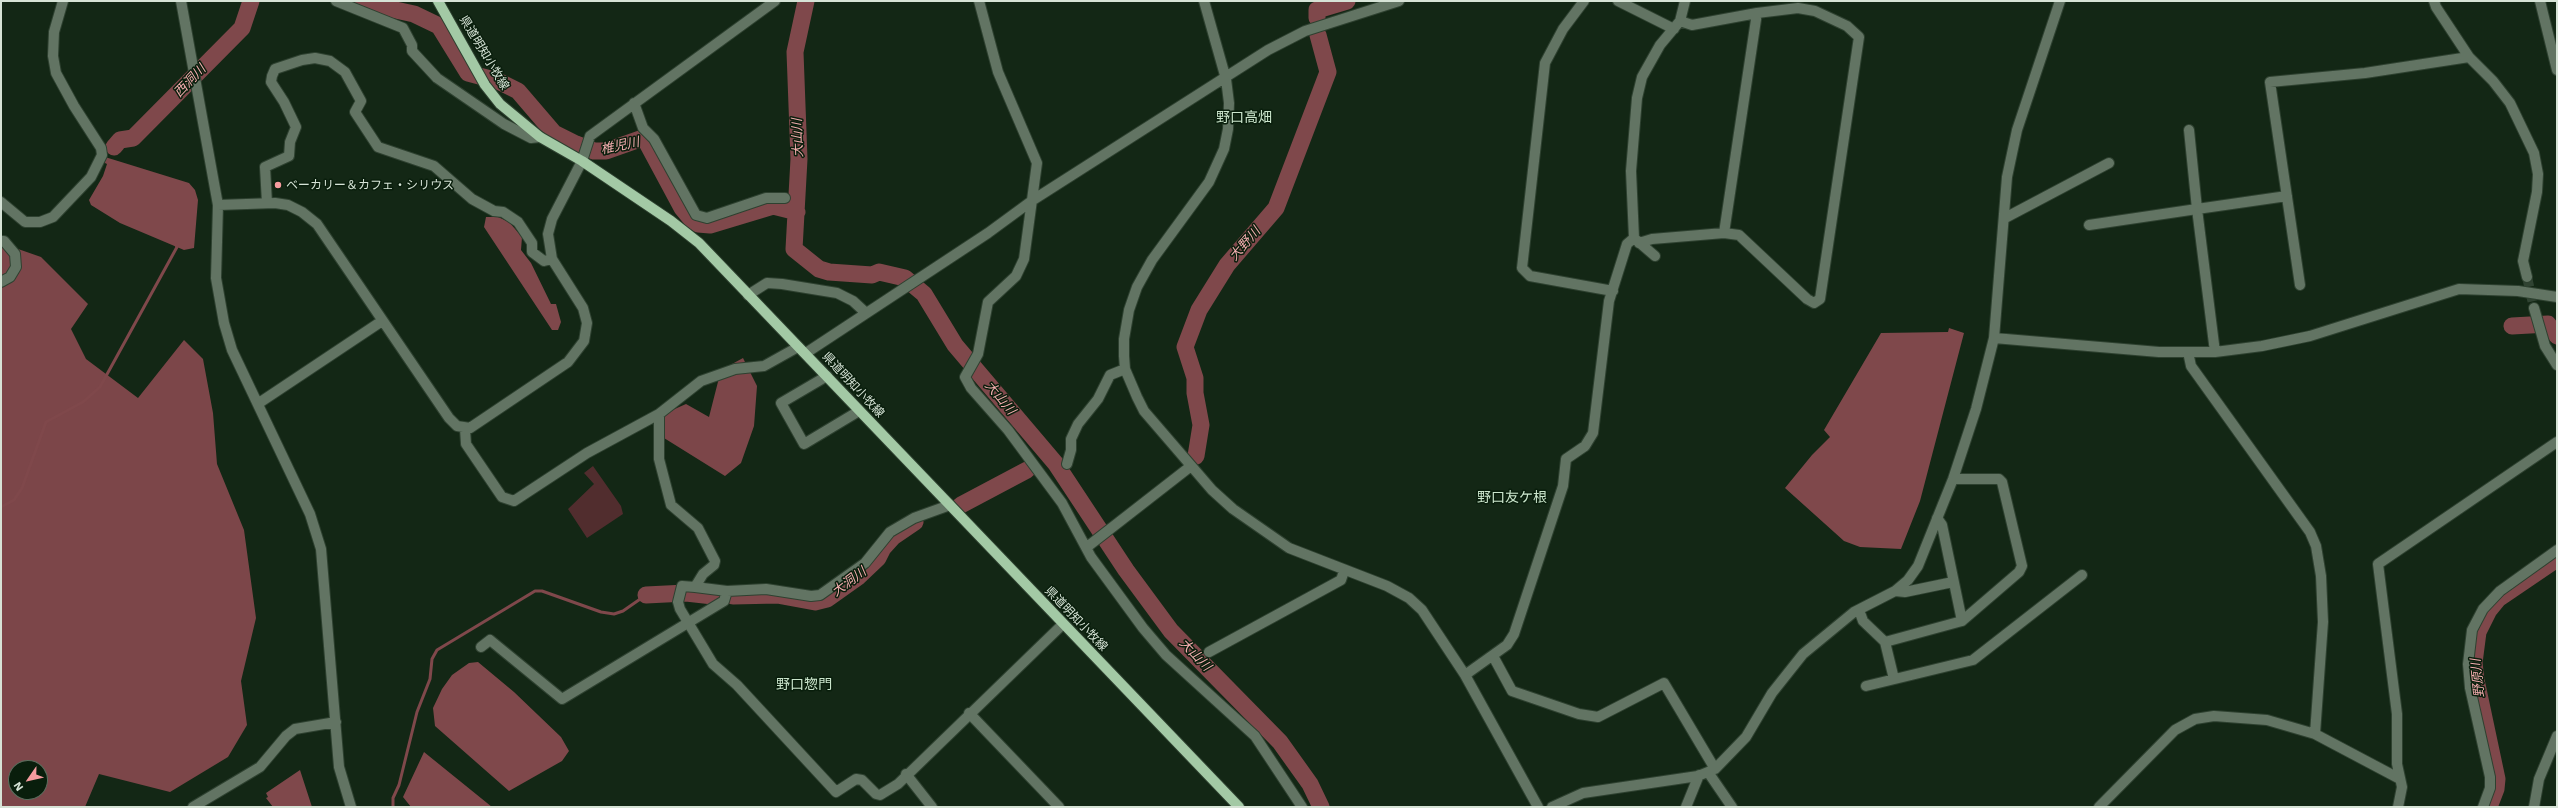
<!DOCTYPE html>
<meta charset="utf-8">
<style>
body{margin:0}
#map{position:relative;width:2558px;height:808px;overflow:hidden;background:#132715;font-family:"Work Sans",sans-serif}
canvas{display:block}
.frame{position:absolute;inset:0;border:2px solid #d6e3d6;pointer-events:none}
.north{position:absolute;left:8px;top:760px;width:40px;height:40px;box-sizing:border-box;background:#091e0c;border:1px solid #5b6d5d;border-radius:50%;rotate:236deg;font-size:11px;font-weight:700;line-height:16px;text-align:center;color:#d6e3d6}
.north::after{content:'';display:block;margin:auto;width:14px;height:18px;background:#f59b9e;clip-path:polygon(50% 0,100% 100%,50% 72%,0 100%)}
</style>
<div id="map">
<canvas width="2558" height="808"></canvas>
<div class="frame"></div>
<div class="north">N</div>
</div>
<script>
const ctx = document.querySelector('canvas').getContext('2d');
ctx.lineJoin = 'round';
function fill(path, color) { ctx.fillStyle = color; ctx.fill(path, 'evenodd'); }
const shape = rows => new Path2D(rows.map(r => 'M' + r).join(''));
function strokePath(path, color, width, dash) { ctx.strokeStyle = color; ctx.lineWidth = width; ctx.lineCap = dash ? 'butt' : 'round'; ctx.setLineDash(dash || []); ctx.stroke(path); }
function drawText(font, color, halo, rows, align = 'center') {
  ctx.font = font + ' "Work Sans","Noto Sans JP",sans-serif'; ctx.lineWidth = 3; ctx.setLineDash([]); ctx.textBaseline = 'middle'; ctx.strokeStyle = halo; ctx.fillStyle = color; for (const [text, x, y, turn = 0] of rows) {
    ctx.save(); ctx.translate(x, y); ctx.rotate((+turn || 0) * Math.PI / 180); ctx.textAlign = isNaN(turn) ? turn : align; if (halo) ctx.strokeText(text, 0, 0); ctx.fillText(text, 0, 0); ctx.restore();
  }
}
fill(shape([
 [593,466,621,506,623,514,587,538,568,509,594,484,584,473]
]), '#512d2e');
fill(shape([
 [1,243,41,257,88,304,71,329,86,359,138,398,184,340,203,359,213,413,217,464,244,530,256,618,241,681,247,725,228,757,170,792,99,774,85,807,1,807],
 [16,768,40,768,40,792,16,792],
 [743,358,757,386,754,426,741,463,725,476,664,438,661,415,686,404,709,417,721,370]
]), '#7c4649');
fill(shape([
 [105,157,189,183,195,190,198,200,194,248,184,250,120,223,91,205,89,200,103,176,107,164,103,162],
 [486,217,498,217,509,222,522,237,521,250,531,263,551,304,556,304,561,322,558,330,552,330,484,227],
 [1949,328,1964,333,1920,501,1901,549,1860,547,1844,541,1785,488,1812,455,1830,437,1824,430,1881,333,1948,332],
 [478,662,514,692,561,737,569,751,562,761,509,791,435,726,433,708,442,689,452,675,469,663],
 [424,752,492,807,411,807,403,797],
 [300,770,312,807,273,807,266,798,268,797,266,793]
]), '#7f484b');
strokePath(shape([
 [1,507,14,500,22,488,46,422,83,402,100,387,177,247,176,245],
 [393,807,393,798,399,785,417,712,430,679,432,659,437,650,535,591,542,591,601,612,614,614,623,611,646,595]
]), '#7f484b', 3);
strokePath(shape([
 [354,1,414,14,439,26,468,73,498,81,518,91,554,133,576,144,594,151,606,151,640,139,646,141,682,208,692,220,698,224,710,225,773,206,797,212],
 [806,1,795,52,799,159,794,249,819,269,829,272,872,275,879,272,905,278,924,294,955,345,1056,464,1126,570,1171,631,1280,742,1310,784,1321,807],
 [1317,18,1317,10,1347,1],
 [114,147,120,140,133,138,242,28,251,1],
 [2512,326,2548,324,2557,336],
 [1196,456,1201,425,1195,393,1195,378,1185,347,1199,310,1227,265,1276,208,1328,72,1318,35],
 [961,505,1027,470],
 [646,595,686,593,722,597],
 [733,596,777,595,815,602,827,599,858,577,878,558,883,548,893,537,915,522],
 [2489,807,2496,789,2497,779,2476,680,2474,663,2478,632,2489,610,2498,599,2557,559]
]), '#7f484b', 17);
strokePath(shape([
 [2527,277,2534,308]
]), '#304332', 10, [10, 5]);
const minor = shape([
 [181,1,218,205,216,278,224,323,232,350,310,514,321,549,339,767,351,807],
 [336,1,403,28,412,45,412,51,437,78,504,124,531,138,540,137],
 [979,1,998,72,1037,163,1024,259,1016,276,988,302,978,354,965,377,971,388,1008,430,1062,503,1091,557,1143,628,1166,655,1255,736,1302,807],
 [1204,1,1226,79,1229,103,1228,129,1224,149,1209,182,1152,260,1137,287,1129,310,1124,339,1124,356,1125,369,1137,397,1144,411,1212,490,1233,509,1289,548,1387,586,1409,598,1422,610,1465,675,1538,807],
 [1584,1,1563,29,1545,63,1522,268,1530,276,1613,291],
 [1618,1,1674,29],
 [2434,1,2436,7,2469,57,2493,81,2510,103,2534,153,2538,174,2537,192,2523,261,2527,277],
 [2540,1,2557,70],
 [634,103,643,128,654,139,696,215,707,218,766,198,785,198],
 [2189,130,2197,209,2287,196],
 [1,202,25,222,40,222,53,217,91,177,102,155,101,148,74,106,56,73,53,56,54,32,63,1],
 [267,203,265,167,289,156,290,142,296,127,284,102,271,82,272,76,275,69,302,60,315,58,330,61,345,72,361,101,355,112,378,147,434,166,472,199,494,211,503,212,518,222,532,243,532,252,544,261,552,259],
 [218,205,275,203,288,205,302,212,317,224,449,418,457,426,470,428,568,362,584,341,587,323,583,308,552,259,548,234,552,219,582,161,590,136,775,1],
 [2005,218,2109,163],
 [2089,225,2197,209,2215,352],
 [1724,233,1757,13],
 [1,241,4,241,15,254,16,267,10,277,1,282],
 [1639,243,1652,239,1724,233,1739,235,1807,299,1814,303,1820,299,1859,37,1847,26,1815,11,1798,8,1757,13,1692,25,1680,21],
 [1655,256,1634,238,1631,171,1637,98,1642,77,1660,45,1680,21,1685,1],
 [2300,285,2270,82,2365,73,2469,57],
 [748,295,767,283,782,284,837,293,853,301,866,313],
 [2534,308,2545,346,2557,365],
 [1994,338,2159,352,2215,352,2262,346,2310,336,2459,289,2518,291,2557,297],
 [2188,352,2191,366,2310,532,2316,546,2321,576,2323,622,2315,734],
 [806,353,988,233,1033,200,1268,50,1305,31,1399,1],
 [827,376,781,403,804,444,859,411],
 [259,403,382,321],
 [659,414,659,459,671,505,698,528,715,561,714,565,703,574,695,587,727,591],
 [465,429,466,444,502,497,514,501,587,453,659,414,701,381,735,369,764,366,798,347],
 [1067,464,1071,450,1071,439,1078,424,1098,399,1110,375,1125,369],
 [1937,518,1942,525,1962,621],
 [1087,547,1191,466],
 [695,587,682,586,678,602,680,609,713,664,737,685,836,792,856,779,862,780,876,794,880,795,898,784,1063,624],
 [1895,591,1905,592,1953,582],
 [1859,610,1863,621,1885,642,1962,621,2019,572,2022,566,2002,482,1999,479,1953,479],
 [1885,642,1894,679],
 [481,647,490,640,562,699,724,601,727,591,766,589,811,596,820,595,865,563,890,532,914,518,950,505],
 [1209,652,1341,580,1344,571],
 [1493,656,1512,691,1579,714,1598,717,1664,683,1715,769],
 [1465,675,1507,645,1514,634,1563,486,1566,459,1585,446,1593,433,1609,301,1627,244,1634,238],
 [1866,686,1973,660,2082,575],
 [969,713,1059,807],
 [1708,772,1732,807],
 [906,774,932,807],
 [193,807,260,767,286,736,295,729,336,722],
 [1552,807,1583,793,1698,776,1715,769,1746,737,1772,693,1803,654,1854,612,1895,591,1908,580,1918,566,1953,479,1976,409,1994,338,2007,177,2017,130,2060,1],
 [1686,807,1699,775],
 [2099,807,2175,730,2195,719,2214,716,2267,720,2315,734,2400,779],
 [2398,807,2402,787,2397,764,2397,714,2378,564,2557,442],
 [2483,807,2490,788,2490,777,2470,688,2468,664,2472,630,2483,609,2500,591,2557,550],
 [2534,807,2539,779,2557,736]
]);
const major = shape([
 [438,1,485,85,500,104,540,137,582,161,671,221,699,243,1239,807]
]);
strokePath(minor, '#2e4130', 12);
strokePath(major, '#2e4130', 12);
strokePath(minor, '#627463', 10);
strokePath(major, '#a3c9a5', 10);
for (const [x, y, r, color] of [
 [278,185,4,"#f59b9e"]
]) { const dot = new Path2D(); dot.arc(x, y, r, 0, 2 * Math.PI); ctx.fillStyle = color; ctx.fill(dot); strokePath(dot, '#091e0c', 1.5); }
drawText('12px', '#d6e3d6', '#091e0c', [
 ["県道明知小牧線",484,53,59],
 ["県道明知小牧線",853,385,47],
 ["県道明知小牧線",1076,619,46]
]);
drawText('12px', '#d6e3d6', '#091e0c', [
 ["ベーカリー＆カフェ・シリウス",286,185]
], 'left');
drawText('italic 13px', '#f5aeb0', '#091e0c', [
 ["西洞川",190,81,-46],
 ["大山川",798,138,-92],
 ["椎児川",620,146,-12],
 ["大野川",1245,244,-49],
 ["大山川",1000,398,50],
 ["大洞川",849,582,-37],
 ["大山川",1195,655,46],
 ["野原川",2478,678,-96]
]);
drawText('14px', '#cbe5cc', '#091e0c', [
 ["野口高畑",1244,118],
 ["野口友ケ根",1512,498],
 ["野口惣門",804,685]
]);
</script>
